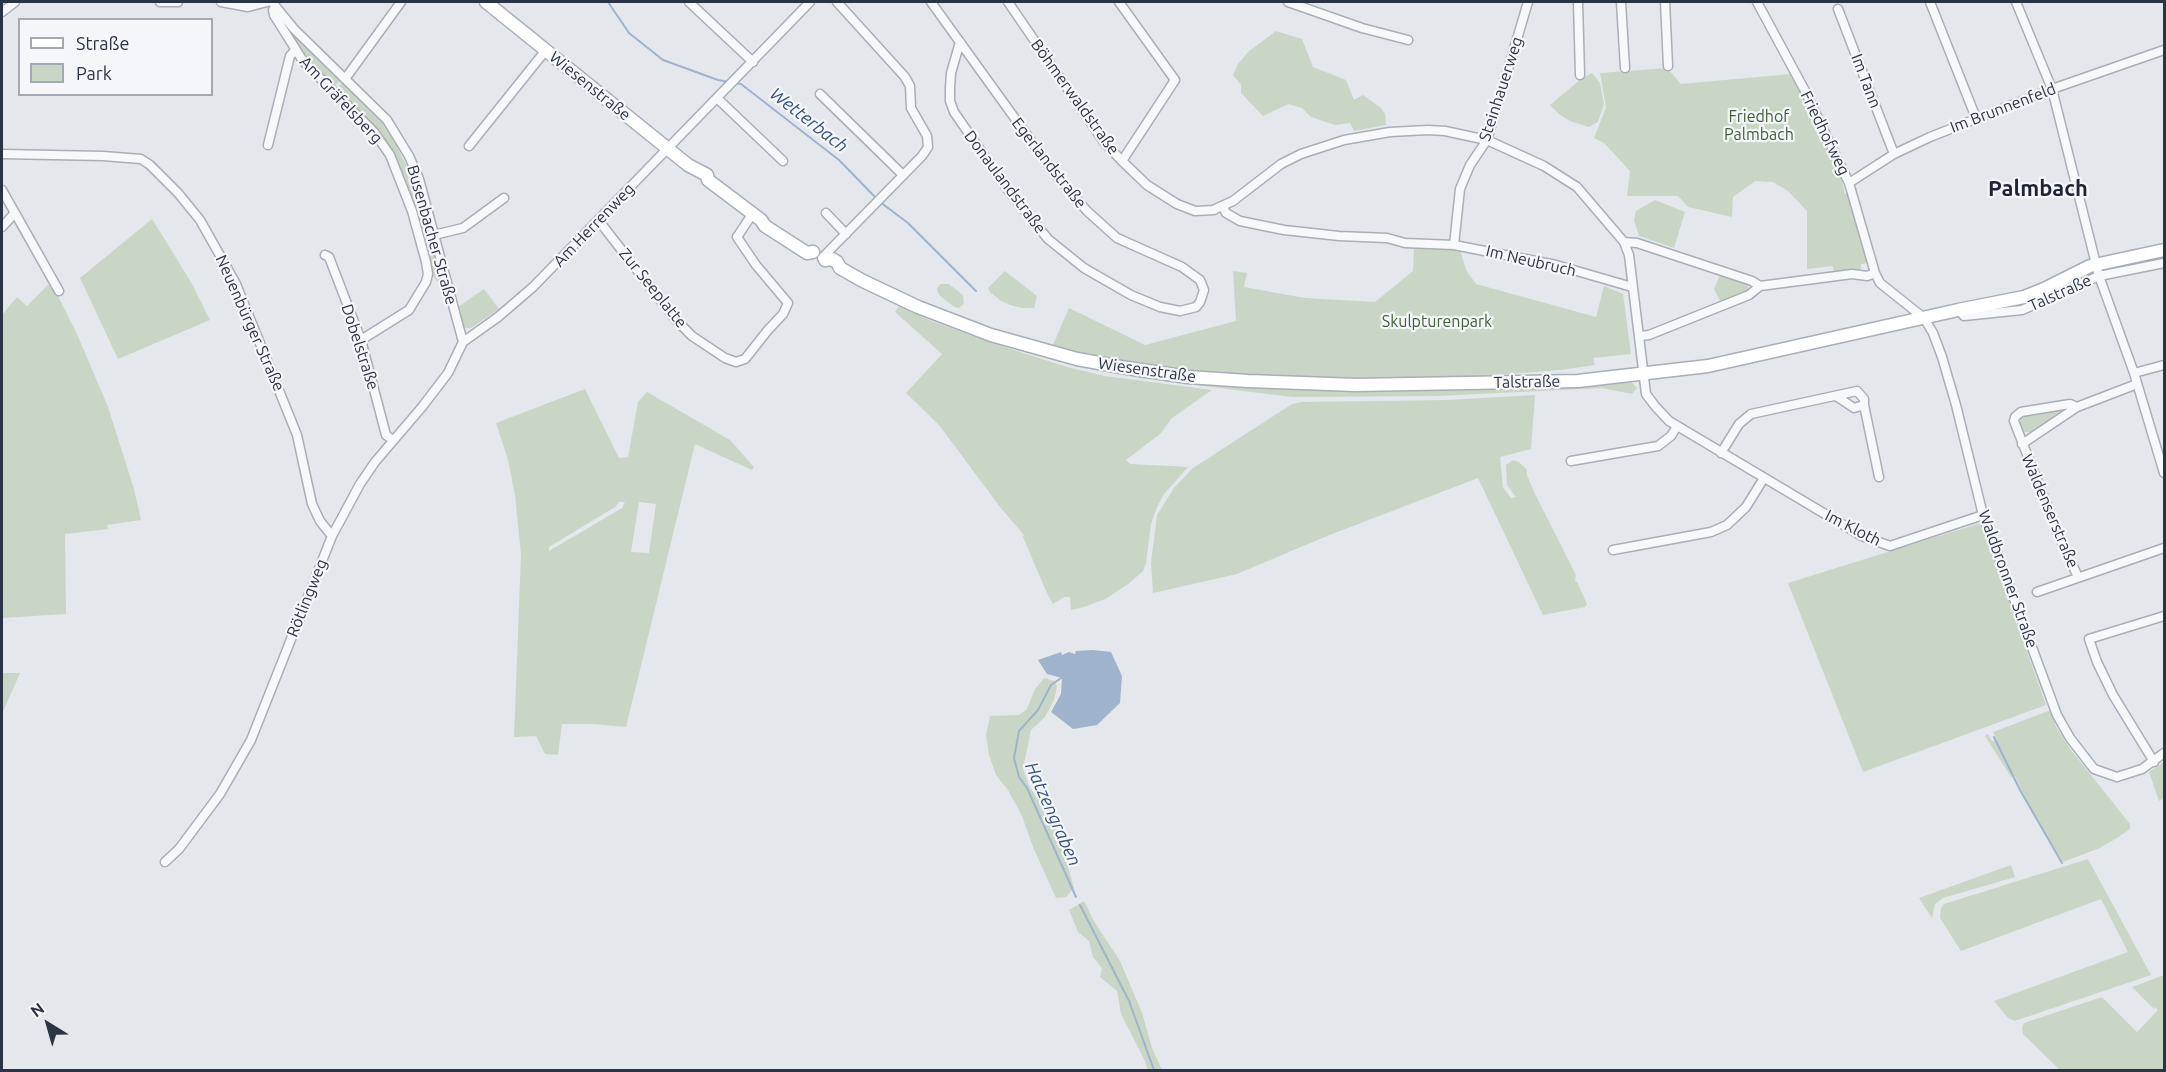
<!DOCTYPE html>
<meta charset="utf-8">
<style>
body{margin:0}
#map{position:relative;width:2166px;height:1072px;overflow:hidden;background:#e4e7ec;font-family:Ubuntu,sans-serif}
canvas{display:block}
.frame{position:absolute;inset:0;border:3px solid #2b3445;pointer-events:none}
.legend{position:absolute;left:18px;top:18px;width:195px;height:78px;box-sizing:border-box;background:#f4f6f9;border:2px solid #a4a8b1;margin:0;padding:8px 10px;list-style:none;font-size:18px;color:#2b3445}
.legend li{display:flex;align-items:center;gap:12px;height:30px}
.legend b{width:30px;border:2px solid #a4a8b1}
.north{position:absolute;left:18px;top:994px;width:60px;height:60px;-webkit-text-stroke:4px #f4f6f9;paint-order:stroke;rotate:323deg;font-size:16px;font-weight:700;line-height:24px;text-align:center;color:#2b3445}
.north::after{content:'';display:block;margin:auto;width:21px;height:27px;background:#2b3445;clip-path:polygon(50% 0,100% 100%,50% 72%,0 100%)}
</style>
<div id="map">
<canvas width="2166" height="1072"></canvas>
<div class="frame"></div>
<ul class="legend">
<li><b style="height:8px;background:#fff"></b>Straße</li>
<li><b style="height:16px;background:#c9d6c5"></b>Park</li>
</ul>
<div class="north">N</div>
</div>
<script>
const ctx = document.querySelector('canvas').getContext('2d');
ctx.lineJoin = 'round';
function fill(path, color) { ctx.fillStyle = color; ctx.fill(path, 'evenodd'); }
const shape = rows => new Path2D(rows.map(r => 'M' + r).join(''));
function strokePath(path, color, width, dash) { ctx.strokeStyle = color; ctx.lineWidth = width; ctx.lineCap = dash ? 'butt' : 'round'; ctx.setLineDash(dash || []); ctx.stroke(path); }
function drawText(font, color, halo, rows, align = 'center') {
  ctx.font = font + ' Ubuntu,sans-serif'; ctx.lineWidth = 4.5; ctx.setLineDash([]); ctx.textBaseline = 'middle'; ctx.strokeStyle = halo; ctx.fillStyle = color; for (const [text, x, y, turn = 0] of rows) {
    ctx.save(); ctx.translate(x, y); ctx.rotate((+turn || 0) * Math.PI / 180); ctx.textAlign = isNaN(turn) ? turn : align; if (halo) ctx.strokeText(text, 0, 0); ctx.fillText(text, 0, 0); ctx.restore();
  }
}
fill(shape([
 [281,20,308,50,340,81,333,87,305,58],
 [1276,31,1302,39,1313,67,1346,80,1354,100,1363,95,1381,108,1385,114,1386,125,1354,131,1350,123,1335,125,1311,117,1302,108,1288,104,1263,116,1241,93,1241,85,1233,75,1238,64,1248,52],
 [1667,68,1681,84,1791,74,1804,97,1801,99,1808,112,1812,111,1845,179,1842,181,1845,194,1848,193,1868,263,1861,264,1861,271,1834,272,1833,266,1807,269,1807,211,1788,191,1773,182,1755,181,1733,197,1732,217,1688,207,1678,196,1627,196,1630,171,1604,143,1594,138,1606,107,1600,73],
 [1592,73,1600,83,1604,104,1598,122,1589,127,1570,121,1559,114,1550,105,1581,79],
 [342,83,383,124,395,143,407,167,423,212,442,281,438,282,430,273,414,209,401,173,384,139,336,90],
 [1655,200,1685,212,1674,248,1639,236,1634,220,1636,211],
 [152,219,191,282,210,320,118,359,80,278],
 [1414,246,1460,250,1466,270,1476,284,1596,317,1604,286,1623,294,1631,354,1593,358,1595,365,1561,370,1454,378,1362,379,1253,377,1162,368,1052,347,1069,308,1145,345,1236,321,1233,271,1247,273,1244,287,1305,298,1375,302,1413,271],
 [1005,271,1037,296,1034,308,1022,308,1010,305,1001,301,990,292,988,288],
 [1720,275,1749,285,1747,292,1721,303,1714,289],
 [51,282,77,334,108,407,134,489,141,520,107,525,108,529,65,534,66,614,2,618,2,315,17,297,27,306],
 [940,284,949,284,963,295,964,304,959,308,954,307,939,295,937,289],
 [484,289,499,309,471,328,466,328,463,325,458,307],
 [899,306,931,321,989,342,1067,367,1105,376,1212,390,1172,418,1160,434,1126,460,1130,464,1188,467,1164,494,1157,507,1151,524,1146,563,1143,571,1127,585,1105,599,1084,607,1071,610,1070,597,1064,597,1053,604,1046,591,1023,537,1024,535,1000,507,939,425,906,393,942,354,895,312],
 [1068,363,1231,384,1623,380,1631,382,1637,388,1632,394,1601,388,1438,396,1292,397,1139,378],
 [585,389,619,458,628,457,638,402,647,392,730,440,754,467,752,470,695,444,626,727,593,724,562,724,558,755,545,754,536,736,514,737,521,554,515,495,508,460,496,423],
 [619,502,625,502,622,508,549,551,549,547,615,507],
 [639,502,656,504,649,553,631,552],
 [1535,395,1531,449,1500,457,1503,487,1511,498,1516,497,1507,485,1506,465,1513,460,1519,462,1527,470,1527,475,1534,492,1576,575,1575,581,1577,582,1587,604,1585,607,1543,615,1478,478,1327,536,1237,574,1153,593,1151,563,1157,515,1174,488,1193,468,1292,404,1302,402,1447,400],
 [2064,409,2032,432,2022,432,2019,429,2018,418,2021,415],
 [1981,523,2046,705,1863,772,1788,583],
 [2,673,20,673,2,714],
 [1044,678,1055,681,1057,686,1054,700,1045,717,1031,730,1023,769,1029,786,1067,842,1066,860,1074,888,1066,897,1056,898,1033,847,1022,816,1008,790,996,775,989,755,986,735,990,716,1019,715,1027,709,1035,689],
 [2048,711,2051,712,2056,727,2071,750,2130,824,2130,829,2117,838,2100,848,2063,862,2031,810,2015,776,2011,777,1985,736,1988,734,1992,741,1997,740,1993,732],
 [2164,762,2164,798,2159,801,2149,772],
 [2088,859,2151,975,2015,1021,2008,1018,1994,1001,2128,952,2101,899,1961,951,1940,918,1941,908,1944,904],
 [2011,865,2015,877,1943,898,1935,904,1932,918,1919,898],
 [1084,901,1095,923,1120,961,1142,1013,1152,1048,1162,1070,1148,1070,1145,1061,1121,1014,1117,991,1100,977,1102,968,1093,957,1089,941,1078,932,1069,910],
 [2164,975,2164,1070,2060,1070,2023,1034,2022,1027,2024,1023,2102,997,2137,1032,2158,1010,2155,1007,2154,1009,2132,987]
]), '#c9d6c5');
fill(shape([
 [1093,650,1111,652,1122,676,1120,703,1097,725,1073,729,1051,712,1061,694,1062,678,1047,674,1038,660,1061,652,1062,655,1069,652,1075,654,1076,651]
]), '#9fb4cc');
strokePath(shape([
 [608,2,629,33,663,60,718,80,729,82],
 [735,83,741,84,839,160,876,198],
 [880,202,908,223,976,291],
 [1064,676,1051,685,1038,710,1019,731,1014,758,1019,777,1027,788,1076,897],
 [1994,737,2020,790,2062,863],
 [1080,905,1129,1001,1154,1070]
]), '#9fb4cc', 2);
const street = shape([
 [160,2,178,2],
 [221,2,248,7,267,2],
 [272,2,294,29,387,120,409,156,419,179,463,342],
 [689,2,753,62],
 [931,2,1055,174,1087,211,1117,238,1182,267,1200,280,1204,290,1200,302,1196,307,1180,311,1160,307,1131,295,1084,268,1048,239,1008,190,954,112,950,101,950,88,951,73,960,42],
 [1008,2,1104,142,1122,161,1147,185,1177,204,1195,211,1214,210],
 [1119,2,1175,80,1122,161],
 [1288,2,1362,28,1408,40],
 [1578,2,1580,75],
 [1621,2,1625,68],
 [1665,2,1668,66],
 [1757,2,1804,89,1849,183,1875,273,1880,283,1924,318,1933,333,1942,357,1956,405,1983,515,2057,715,2070,738,2094,769,2117,777,2142,769,2164,753],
 [1930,2,1976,118],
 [2016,2,2052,89,2099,276,2134,373,2164,473],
 [276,7,273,10,274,15,303,61,374,132,390,155,412,211,426,262,428,274,426,282,409,310,361,340],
 [1838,9,1894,154],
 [2,12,15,2],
 [345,79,401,2],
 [820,94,903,175],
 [718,99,783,161],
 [268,145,290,56,295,50],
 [469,146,546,50],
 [2,154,103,156,141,159,150,165,178,193,200,220,236,284,297,435,312,504,320,521,332,536],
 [1849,183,1894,154,1930,137,2052,89,2164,50],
 [2,190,59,291],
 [1223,207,1226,213,1240,221,1284,230,1339,236,1387,238,1405,243,1454,245,1556,265,1632,287],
 [1213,210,1233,201,1281,164,1301,154,1344,140,1390,132,1428,130,1445,131,1487,140,1544,166,1577,187,1624,242,1629,255,1646,394,1655,406,1669,421,1862,536,1890,546,1983,515],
 [826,213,846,234],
 [599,221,676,320,692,336,725,358,736,362,745,359,768,330,783,314,788,303,756,265,737,237,753,213],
 [2,227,14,214],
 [434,235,463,228,504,198],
 [1624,242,1637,243,1752,281,1760,286],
 [1454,245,1460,189,1470,165,1487,140,1528,2],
 [325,255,329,257,361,340,386,435,393,440],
 [822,258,922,156,928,147,927,136,911,108,910,86,905,77,837,2],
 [1958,310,1964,316,2022,310,2099,276,2164,263],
 [1640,336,1649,335,1749,295,1760,286,1852,274,1867,276,1875,273],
 [2134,373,2164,365],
 [1864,405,1879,477],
 [2077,407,2070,404,2021,412,2015,417,2014,421,2059,536,2078,577],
 [2022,444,2077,407,2137,384],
 [1721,453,1739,424,1751,414,1857,391,1864,399,1864,405,1854,408,1836,396],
 [1571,461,1658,446,1671,436,1677,426],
 [1613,550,1711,532,1727,525,1746,507,1764,478],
 [2037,592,2164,548],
 [2154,762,2113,695,2097,662,2089,639,2164,616],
 [165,862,179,849,220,794,251,740,332,536,360,484,375,462,422,407,448,373,463,342,498,317,533,287,810,2]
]);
const secondary = shape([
 [486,2,688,165,707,175,708,180,761,220,765,226,807,253,813,252],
 [825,260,832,259,837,262,840,268,863,281,918,307,991,335,1077,359,1121,367,1188,377,1248,381,1356,385,1578,381,1708,366,1958,310,2024,297,2044,289,2090,266,2164,250]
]);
strokePath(street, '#a9aeb7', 11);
strokePath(secondary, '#a9aeb7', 15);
strokePath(street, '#f7f8fa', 8);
strokePath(secondary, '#fff', 12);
drawText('16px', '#2b3445', '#f4f6f9', [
 ["Im Tann",1866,81,69],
 ["Wiesenstraße",590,86,39],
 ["Steinhauerweg",1501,89,-72],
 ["Böhmerwaldstraße",1075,97,54],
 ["Am Gräfelsberg",341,100,47],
 ["Im Brunnenfeld",2003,108,-21],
 ["Friedhofweg",1825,133,64],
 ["Egerlandstraße",1049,163,52],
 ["Donaulandstraße",1005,182,53],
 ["Am Herrenweg",594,225,-46],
 ["Busenbacher Straße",432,235,74],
 ["Im Neubruch",1531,261,13],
 ["Zur Seeplatte",653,288,51],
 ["Talstraße",2060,293,-24],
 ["Neuenbürger Straße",250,323,66],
 ["Dobelstraße",360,347,72],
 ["Wiesenstraße",1147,370,8],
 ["Talstraße",1527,382,-1],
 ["Waldenserstraße",2050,511,67],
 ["Im Kloth",1853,528,27],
 ["Waldbronner Straße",2008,579,70],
 ["Rötlingweg",307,598,-68]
]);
drawText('16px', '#3f6138', '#f4f6f9', [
 ["Friedhof",1759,117],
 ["Palmbach",1759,135],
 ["Skulpturenpark",1437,322]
]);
drawText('italic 18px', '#34527a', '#f4f6f9', [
 ["Wetterbach",809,120,38],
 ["Hatzengraben",1053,814,66]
]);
drawText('bold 22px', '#1d2536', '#f4f6f9', [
 ["Palmbach",2038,189]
]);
</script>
